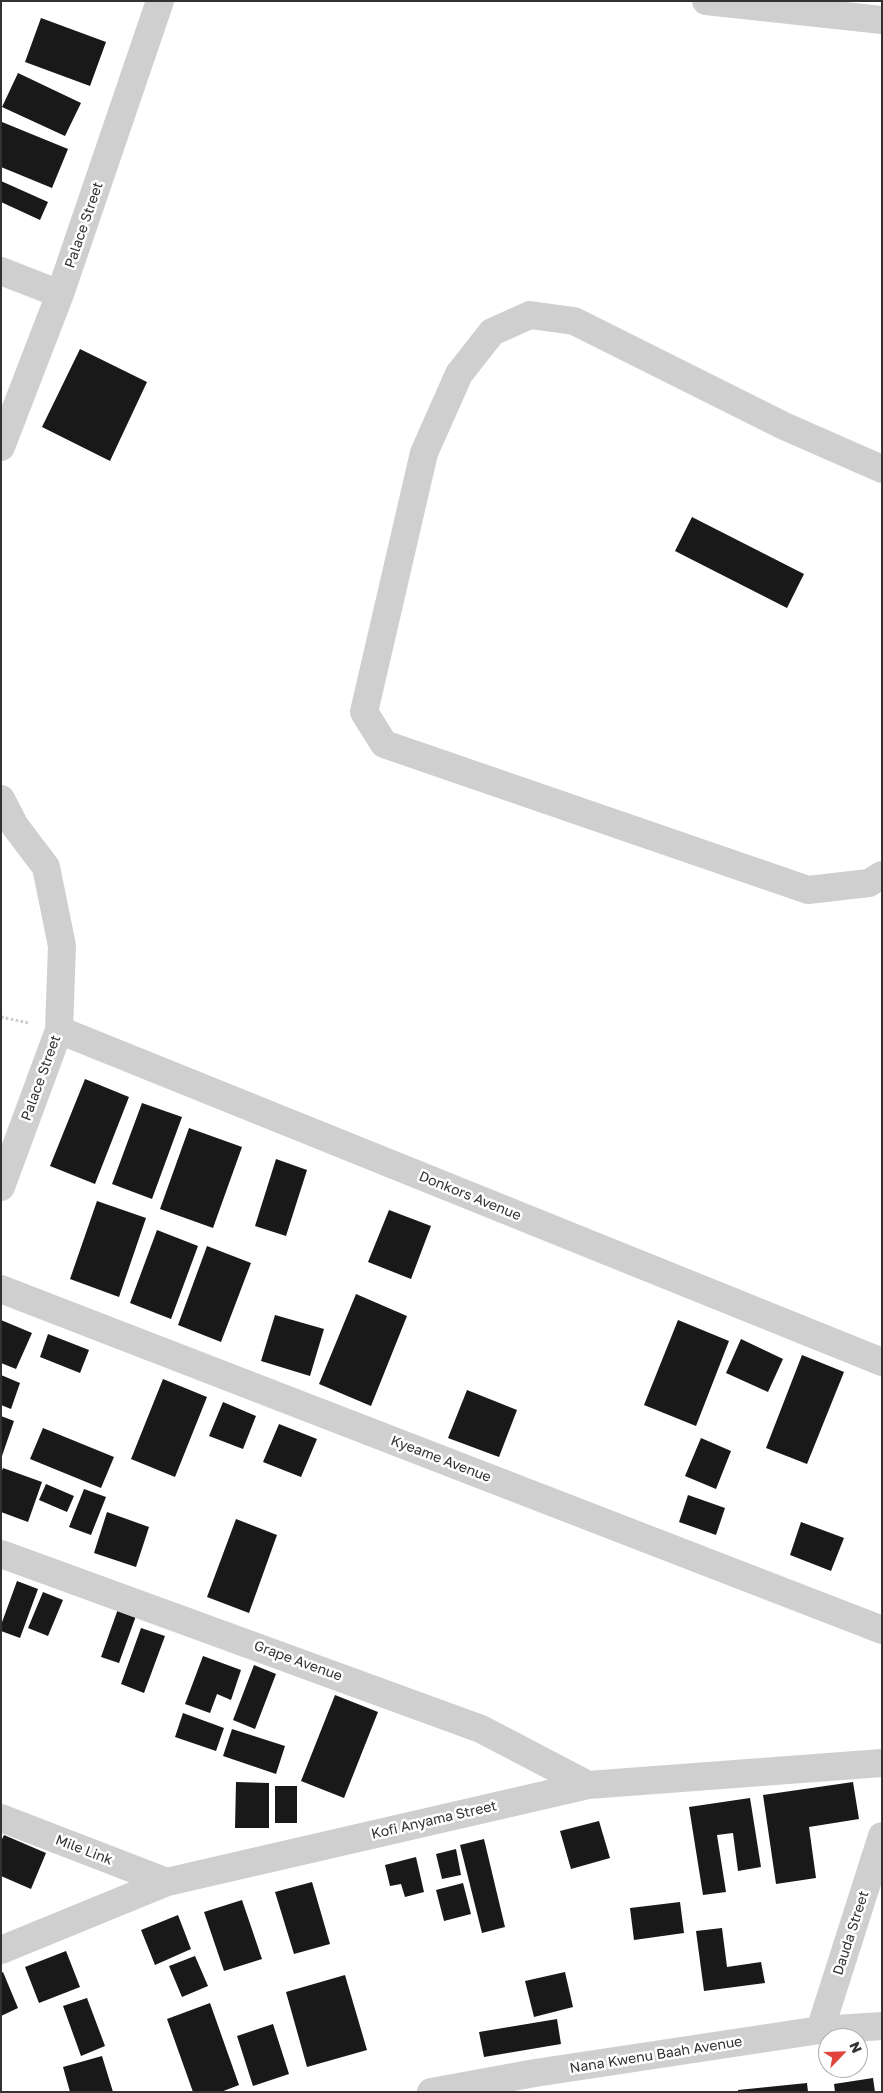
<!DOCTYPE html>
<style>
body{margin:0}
#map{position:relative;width:883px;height:2093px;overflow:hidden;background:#fff;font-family:"Golos Text",sans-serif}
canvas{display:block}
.frame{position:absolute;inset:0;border:2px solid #323232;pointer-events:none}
.north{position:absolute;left:818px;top:2028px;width:50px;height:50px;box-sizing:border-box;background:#fff;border:1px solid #adadad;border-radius:50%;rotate:66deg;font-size:14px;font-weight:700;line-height:20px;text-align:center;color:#323232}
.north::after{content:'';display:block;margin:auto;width:18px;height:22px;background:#e1443c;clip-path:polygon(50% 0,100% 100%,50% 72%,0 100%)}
</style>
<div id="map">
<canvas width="883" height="2093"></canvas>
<div class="frame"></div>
<div class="north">N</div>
</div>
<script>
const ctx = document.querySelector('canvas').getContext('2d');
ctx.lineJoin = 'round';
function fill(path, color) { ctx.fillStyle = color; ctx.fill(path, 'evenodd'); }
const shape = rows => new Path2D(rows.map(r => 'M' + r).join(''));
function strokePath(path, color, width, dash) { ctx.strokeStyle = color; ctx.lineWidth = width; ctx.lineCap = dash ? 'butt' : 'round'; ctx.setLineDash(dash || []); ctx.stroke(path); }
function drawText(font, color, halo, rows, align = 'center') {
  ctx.font = font + ' "Golos Text",sans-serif'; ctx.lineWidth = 5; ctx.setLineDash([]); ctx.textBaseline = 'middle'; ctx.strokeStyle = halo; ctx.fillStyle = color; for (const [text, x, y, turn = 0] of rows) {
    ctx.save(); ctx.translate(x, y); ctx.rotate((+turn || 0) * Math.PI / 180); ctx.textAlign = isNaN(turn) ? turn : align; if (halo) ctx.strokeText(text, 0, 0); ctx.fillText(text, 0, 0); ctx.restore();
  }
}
fill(shape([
 [41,18,106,42,90,86,25,62],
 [18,73,81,103,65,136,2,107],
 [2,122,68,149,52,188,1,167],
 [1,181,48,202,40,220,1,202],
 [80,349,147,382,110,461,42,427],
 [692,517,804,574,787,608,675,551],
 [85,1079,129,1097,95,1184,50,1166],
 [142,1103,182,1117,152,1199,112,1184],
 [189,1128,242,1147,213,1228,160,1209],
 [276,1159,307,1170,286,1236,255,1226],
 [97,1201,146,1218,119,1297,70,1279],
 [389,1210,431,1226,411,1279,368,1262],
 [157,1230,198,1246,171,1319,130,1303],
 [207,1246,251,1263,221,1342,178,1325],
 [356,1294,407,1316,371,1406,319,1384],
 [275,1315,324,1329,310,1376,261,1361],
 [1,1320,32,1333,16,1369,1,1363],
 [678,1320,729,1341,696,1426,644,1405],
 [48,1334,89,1350,80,1373,40,1357],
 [741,1339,783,1359,768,1392,726,1373],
 [802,1355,844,1372,807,1464,766,1448],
 [1,1375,20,1383,11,1409,1,1405],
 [163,1379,207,1397,175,1477,131,1459],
 [467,1390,517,1410,499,1457,448,1438],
 [223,1402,256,1416,243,1449,209,1436],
 [1,1416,14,1421,2,1456,1,1456],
 [279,1424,317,1439,301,1477,263,1462],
 [43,1428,114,1457,101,1488,30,1459],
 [701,1438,731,1451,716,1489,685,1476],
 [3,1468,42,1482,28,1522,1,1512,1,1473],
 [46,1484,74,1496,67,1512,39,1500],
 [84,1489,106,1497,91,1535,69,1527],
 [688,1495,725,1508,716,1535,679,1522],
 [107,1512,149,1527,136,1567,94,1553],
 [236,1519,277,1535,249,1613,207,1597],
 [801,1522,844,1538,831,1571,790,1555],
 [17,1581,38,1589,20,1638,1,1631,1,1625],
 [43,1592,63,1600,48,1636,28,1628],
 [118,1609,136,1616,119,1663,101,1657],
 [141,1628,165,1636,144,1693,121,1684],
 [203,1656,241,1670,231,1700,217,1694,210,1713,185,1704],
 [254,1665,276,1674,255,1729,233,1720],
 [335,1695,378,1712,344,1798,301,1781],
 [183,1713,224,1728,216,1751,175,1737],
 [232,1729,285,1746,276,1774,223,1756],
 [236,1782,269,1783,269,1828,235,1828],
 [853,1782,859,1819,809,1827,816,1878,776,1884,763,1795],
 [275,1786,297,1786,297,1823,275,1823],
 [750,1798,761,1867,738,1871,733,1833,717,1835,726,1892,703,1895,689,1807],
 [599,1821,610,1858,571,1869,560,1831],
 [4,1835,46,1853,31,1889,1,1876,1,1841],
 [484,1839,505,1927,482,1933,460,1845],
 [456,1849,461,1875,442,1879,436,1854],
 [416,1857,424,1892,405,1897,401,1884,390,1886,385,1865],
 [312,1882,330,1944,294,1954,275,1892],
 [463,1883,471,1914,444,1921,436,1890],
 [242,1900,262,1959,224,1971,204,1912],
 [680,1902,684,1933,634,1940,630,1908],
 [178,1915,191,1949,155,1965,141,1930],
 [722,1928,727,1967,761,1962,765,1983,704,1991,696,1931],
 [66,1951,80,1987,39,2003,25,1967],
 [195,1956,208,1986,182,1997,169,1966],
 [3,1972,18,2008,1,2016,1,1973],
 [565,1972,573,2007,534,2017,525,1981],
 [345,1975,367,2050,307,2067,286,1992],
 [87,1998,105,2046,81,2056,63,2006],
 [210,2003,239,2085,221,2092,193,2092,167,2019],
 [557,2019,561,2044,484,2057,479,2032],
 [273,2024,289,2074,253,2086,237,2036],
 [102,2056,113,2092,70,2092,63,2067],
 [873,2078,875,2092,835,2092,834,2084],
 [807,2083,808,2092,738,2092,738,2090]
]), '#191919');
strokePath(shape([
 [1,1017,29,1023]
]), '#ccc', 3, [2.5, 2.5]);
strokePath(shape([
 [706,1,882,20],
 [1,271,60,294],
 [1,447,60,294,160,1],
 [882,469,784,426,574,321,530,315,492,332,459,374,424,453,364,712,384,744,808,890,869,883,882,875],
 [1,799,15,826,46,867,62,946,59,1030,1,1187],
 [59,1030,882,1362],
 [1,1289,882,1630],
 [1,1554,481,1729,588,1785],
 [1,1818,167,1882],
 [1,1950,167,1882,588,1785,882,1763],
 [820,2030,882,1836],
 [431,2092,535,2073,820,2030,882,2026]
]), '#cfcfcf', 28);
drawText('14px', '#323232', '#fff', [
 ["Palace Street",84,225,-71],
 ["Palace Street",41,1078,-70],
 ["Donkors Avenue",470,1196,22],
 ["Kyeame Avenue",441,1459,21],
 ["Grape Avenue",298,1661,20],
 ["Kofi Anyama Street",434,1820,-13],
 ["Mile Link",84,1850,21],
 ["Dauda Street",851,1933,-72],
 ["Nana Kwenu Baah Avenue",656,2055,-9]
]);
</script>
